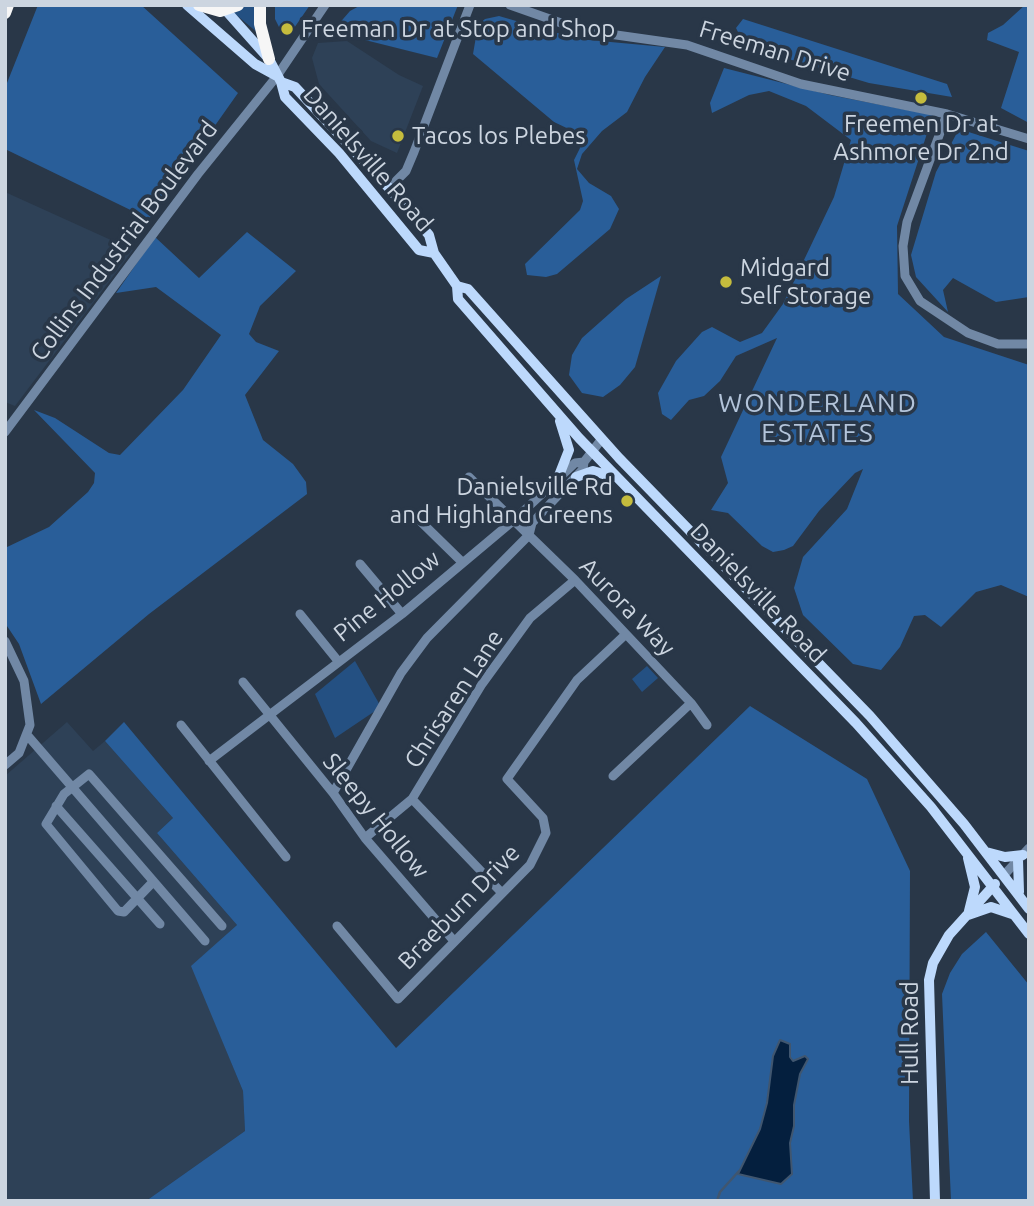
<!DOCTYPE html>
<style>
body{margin:0}
#map{position:relative;width:1034px;height:1206px;overflow:hidden;background:#293748;font-family:Ubuntu,sans-serif}
canvas{display:block}
.frame{position:absolute;inset:0;border:7px solid #ccd5e0;pointer-events:none}
</style>
<div id="map">
<canvas width="1034" height="1206"></canvas>
<div class="frame"></div>
</div>
<script>
const ctx = document.querySelector('canvas').getContext('2d');
ctx.lineJoin = 'round';
function fill(path, color) { ctx.fillStyle = color; ctx.fill(path, 'evenodd'); }
const shape = rows => new Path2D(rows.map(r => 'M' + r).join(''));
function strokePath(path, color, width, dash) { ctx.strokeStyle = color; ctx.lineWidth = width; ctx.lineCap = dash ? 'butt' : 'round'; ctx.setLineDash(dash || []); ctx.stroke(path); }
function drawText(font, color, halo, rows, align = 'center') {
  ctx.font = font + ' Ubuntu,sans-serif'; ctx.lineWidth = 7; ctx.setLineDash([]); ctx.textBaseline = 'middle'; ctx.strokeStyle = halo; ctx.fillStyle = color; for (const [text, x, y, turn = 0] of rows) {
    ctx.save(); ctx.translate(x, y); ctx.rotate((+turn || 0) * Math.PI / 180); ctx.textAlign = isNaN(turn) ? turn : align; if (halo) ctx.strokeText(text, 0, 0); ctx.fillText(text, 0, 0); ctx.restore();
  }
}
fill(shape([
 [347,41,399,75,423,86,397,153,371,141,319,84,312,58,318,43],
 [5,192,133,250,15,406,5,402],
 [67,722,93,751,105,741,173,818,157,833,237,925,192,966,243,1091,245,1131,146,1201,5,1201,5,776]
]), '#2e4157');
fill(shape([
 [245,5,256,5,258,33,234,13],
 [355,661,381,707,335,738,315,694],
 [647,666,658,678,642,692,632,679]
]), '#245082');
fill(shape([
 [38,5,141,5,238,93,149,219,5,149,5,88],
 [275,5,310,5,292,31,283,35,275,19],
 [361,5,458,5,437,58,345,35,337,26,350,11],
 [1025,5,1029,5,1029,123,1001,108,1019,52,987,40,988,33,1003,25],
 [499,16,578,39,665,47,645,77,627,112,602,131,582,154,577,169,589,183,611,196,619,209,610,229,557,274,546,277,527,275,525,264,580,210,583,201,574,160,580,148,575,132,554,122,473,54,478,25,485,19],
 [743,19,947,84,952,97,869,83,782,57,741,38,736,28],
 [724,68,830,95,933,115,897,226,898,294,944,337,1029,365,1029,597,1001,585,976,592,941,627,925,615,914,616,900,647,881,670,853,664,803,615,794,588,803,557,847,509,863,469,855,473,819,511,793,546,784,550,773,552,762,546,728,513,711,510,728,483,721,457,777,338,736,356,720,381,704,396,689,400,671,420,662,414,658,393,676,361,702,332,712,327,740,342,762,333,783,304,834,197,851,140,806,106,769,91,749,95,712,113,710,103],
 [959,129,1029,151,1029,297,996,302,953,278,943,290,948,312,916,277,911,255,936,172],
 [247,232,296,271,260,306,249,334,256,342,279,351,245,395,263,440,293,464,306,482,307,494,149,614,41,704,19,644,5,623,5,548,49,527,88,492,94,483,95,473,34,410,55,418,109,453,120,455,183,390,221,335,156,287,116,293,155,237,199,278],
 [661,276,635,367,620,385,603,397,582,393,569,375,572,355,582,338,626,299],
 [750,706,867,779,910,871,909,1121,913,1201,146,1201,245,1131,243,1091,191,966,237,925,157,833,173,818,105,741,124,722,396,1048],
 [986,932,1029,985,1029,1201,951,1201,942,994,950,973,962,954]
]), '#295e99');
const water = shape([
 [780,1040,790,1044,790,1057,793,1061,805,1056,808,1059,800,1074,794,1105,794,1126,790,1143,792,1174,781,1184,738,1174,760,1129,767,1103,773,1056,780,1040]
]);
fill(water, '#041f3e');
strokePath(water, '#40566f', 2);
strokePath(shape([
 [717,1201,720,1192,739,1171]
]), '#40566f', 2.5);
strokePath(shape([
 [510,5,581,30,687,45,801,84,947,114,1029,139],
 [947,114,907,222,903,246,905,276,920,301,968,333,998,344,1029,344],
 [389,188,406,171,414,152,470,5],
 [5,432,198,174,277,76,325,5],
 [469,477,575,580,691,703,707,725],
 [414,515,461,561],
 [360,564,402,614],
 [300,614,338,661],
 [5,641,24,681,30,725,19,753,5,765],
 [243,682,333,793,365,838,454,941],
 [181,725,286,857],
 [28,736,205,941],
 [209,761,402,614,514,520,575,463,584,462],
 [613,776,691,703],
 [333,793,401,673,427,638,529,535,532,523,583,469,584,462,601,440],
 [412,799,501,892],
 [56,806,160,924],
 [365,838,412,799,482,684,530,618,575,580],
 [1004,875,1029,848],
 [152,883,124,912,118,911,46,824,64,794,89,774,222,926],
 [337,926,398,999,530,865,546,833,543,818,507,779,577,680,626,634]
]), '#7188a5', 9);
strokePath(shape([
 [187,5,255,64,277,76],
 [221,5,269,59,281,82,285,97,339,153,419,250,434,253],
 [281,82,295,87,389,188,429,235,434,253,457,286,458,299,579,438,856,723,931,807,1029,934],
 [457,286,468,289,619,458,870,716,964,824,1029,909],
 [576,477,593,471,613,477],
 [558,478,569,450,560,421],
 [986,852,1005,857,1023,855],
 [968,858,975,887,969,911],
 [1018,860,1019,892],
 [968,915,991,907,1012,914],
 [935,1201,929,980,933,963,949,935,995,884]
]), '#bdd9fc', 10);
strokePath(shape([
 [199,5,220,11,238,5],
 [260,5,260,24,269,59],
 [5,13,8,5]
]), '#f6f6f6', 12);
for (const [x, y, r, color] of [
 [287,29,7,"#c5bc3d"],
 [921,98,7,"#c5bc3d"],
 [398,136,7,"#c5bc3d"],
 [726,282,7,"#c5bc3d"],
 [627,501,7,"#c5bc3d"]
]) { const dot = new Path2D(); dot.arc(x, y, r, 0, 2 * Math.PI); ctx.fillStyle = color; ctx.fill(dot); strokePath(dot, '#293748', 2.5); }
drawText('24px', '#ccd5e0', '#293748', [
 ["Freeman Dr at Stop and Shop",301,29],
 ["Freemen Dr at",921,124,"center"],
 ["Ashmore Dr 2nd",921,152,"center"],
 ["Tacos los Plebes",412,136],
 ["Midgard",740,268],
 ["Self Storage",740,296],
 ["Danielsville Rd",613,487,"right"],
 ["and Highland Greens",613,515,"right"]
], 'left');
drawText('24px', '#ccd5e0', '#293748', [
 ["Freeman Drive",775,51,17],
 ["Danielsville Road",368,159,49],
 ["Collins Industrial Boulevard",124,241,-53],
 ["Danielsville Road",758,593,46],
 ["Pine Hollow",387,596,-39],
 ["Aurora Way",627,607,46],
 ["Chrisaren Lane",454,699,-57],
 ["Sleepy Hollow",376,816,51],
 ["Braeburn Drive",459,907,-46],
 ["Hull Road",910,1033,-90]
]);
ctx.letterSpacing = '2px';
drawText('26px', '#b3c4da', '#293748', [
 ["WONDERLAND",818,403],
 ["ESTATES",818,433]
]);
ctx.letterSpacing = '0px';
</script>
